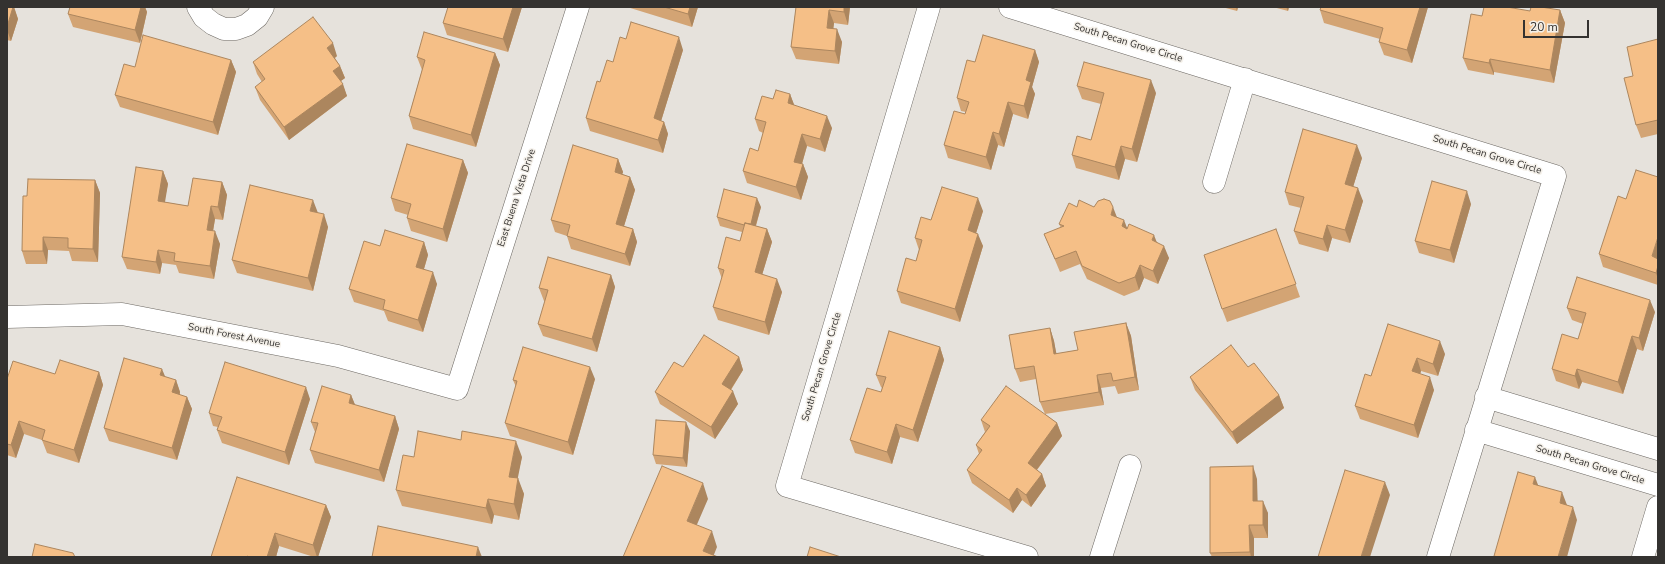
<!DOCTYPE html>
<style>
body{margin:0}
#map{position:relative;width:1665px;height:564px;overflow:hidden;background:#e6e2dc;font-family:"Nunito Sans",sans-serif}
canvas{display:block}
.frame{position:absolute;inset:0;border:8px solid #343230;pointer-events:none}
.scale{position:absolute;left:1523px;top:20px;width:66px;height:18px;box-sizing:border-box;border:2px solid #343230;border-top:0;padding-left:5px;font-size:12px;line-height:14px;white-space:nowrap;color:#343230;-webkit-text-stroke:3px #f4f0e9;paint-order:stroke}
</style>
<div id="map">
<canvas width="1665" height="564"></canvas>
<div class="frame"></div>
<div class="scale">20 m</div>
</div>
<script>
const ctx = document.querySelector('canvas').getContext('2d');
ctx.lineJoin = 'round';
const shape = rows => new Path2D(rows.map(r => 'M' + r).join(''));
function strokePath(path, color, width, dash) { ctx.strokeStyle = color; ctx.lineWidth = width; ctx.lineCap = dash ? 'butt' : 'round'; ctx.setLineDash(dash || []); ctx.stroke(path); }
function fill(path, color) { ctx.fillStyle = color; ctx.fill(path, 'evenodd'); }
function drawText(font, color, halo, rows, align = 'center') {
  ctx.font = font + ' "Nunito Sans",sans-serif'; ctx.lineWidth = 3; ctx.setLineDash([]); ctx.textBaseline = 'middle'; ctx.strokeStyle = halo; ctx.fillStyle = color; for (const [text, x, y, turn = 0] of rows) {
    ctx.save(); ctx.translate(x, y); ctx.rotate((+turn || 0) * Math.PI / 180); ctx.textAlign = isNaN(turn) ? turn : align; if (halo) ctx.strokeText(text, 0, 0); ctx.fillText(text, 0, 0); ctx.restore();
  }
}
const minor = shape([
 [198,7,204,17,213,24,224,29,236,29,247,25,257,17,263,7],
 [929,7,787,486,1027,557],
 [1010,7,1555,176,1438,557],
 [1214,182,1245,79],
 [7,317,122,314,338,356,457,389,578,7],
 [1486,397,1658,449],
 [1476,430,1658,485],
 [1101,557,1130,466],
 [1643,557,1658,507]
]);
strokePath(minor, '#6d6964', 23);
strokePath(minor, '#fff', 22);
fill(shape([
 [7,7,14,7,18,19,11,41,7,40],
 [70,7,145,7,147,12,140,43,73,27,68,14],
 [522,7,508,52,447,35,443,23],
 [627,7,698,7,692,27],
 [796,7,850,7,848,25,834,23,833,29,842,42,839,64,796,59,791,47],
 [1222,7,1238,7,1237,11],
 [1273,7,1289,7,1288,11],
 [1428,7,1412,63,1384,55,1379,42,1380,39,1324,23,1320,10],
 [1560,10,1565,23,1554,83,1494,72,1494,75,1468,70,1463,58,1482,16,1530,11],
 [626,39,683,50,661,121,664,122,668,134,663,153,590,131,586,118,600,82,613,62],
 [1658,39,1658,134,1641,138,1636,125,1633,76],
 [1035,50,1039,62,1032,87,1035,94,1028,119,1013,114,1004,147,998,145,991,170,948,158,944,145,965,114,966,112,961,111,957,98,975,62],
 [495,53,500,65,476,147,413,129,409,116,422,70,417,57],
 [337,56,335,58,340,66,345,78,341,81,347,96,289,140,260,100,255,87,262,82,257,74,253,62],
 [231,60,236,72,218,135,120,107,115,95,135,67],
 [1077,86,1156,93,1137,162,1125,159,1119,180,1076,168,1072,155,1091,140,1101,104,1082,99],
 [790,94,794,105,832,128,825,152,807,146,802,164,803,164,808,177,801,200,747,183,743,171,758,151,763,133,759,131,755,119,773,99],
 [1362,158,1353,187,1363,201,1350,243,1332,238,1328,252,1299,244,1294,231,1301,208,1289,205,1285,192],
 [618,159,623,172,622,174,630,177,635,190,624,226,633,229,637,242,630,266,571,249,567,236,555,232,551,220],
 [463,160,468,173,447,242,411,231,407,218,408,215,395,211,391,198],
 [163,171,168,184,164,202,188,206,222,182,227,195,223,220,215,219,213,231,220,244,214,279,179,273,176,265,162,263,160,274,127,269,122,257],
 [95,180,100,193,98,262,72,261,69,251,48,250,47,264,26,264,22,251,27,196],
 [1471,204,1454,263,1419,253,1415,241],
 [761,207,756,226,767,229,772,242,762,275,782,292,769,335,718,320,713,307,722,279,718,268,740,241,742,232,720,226,717,217],
 [1077,207,1117,217,1127,228,1157,242,1169,258,1158,284,1144,278,1139,290,1124,296,1087,279,1080,264,1060,272,1044,234,1061,228,1059,224],
 [983,211,976,233,983,246,960,322,901,303,897,291,916,261,919,250,915,238,931,220],
 [318,213,328,227,313,291,237,273,232,260],
 [1276,229,1300,297,1227,322,1222,309],
 [424,242,428,255,424,269,437,284,423,332,388,321,384,311,354,302,349,289,380,246],
 [1599,254,1658,266,1658,285,1603,267],
 [611,275,615,287,597,352,543,336,538,324,545,301,544,301,539,288],
 [1567,308,1655,312,1643,351,1637,349,1623,394,1582,382,1579,389,1556,381,1552,369,1578,339,1583,324,1572,320],
 [1126,323,1131,336,1139,390,1118,394,1115,386,1101,388,1104,405,1045,414,1057,423,1062,436,1037,470,1042,474,1046,486,1031,507,1022,500,1013,513,972,483,967,470,979,454,976,445,985,432,981,420,1045,414,1040,402,1036,379,1020,382,1015,369,1050,328,1054,341,1056,354,1078,350],
 [1388,324,1445,354,1438,376,1421,371,1420,374,1434,390,1418,438,1360,419,1355,406,1371,376],
 [940,347,944,360,918,442,900,437,892,464,855,453,850,440,881,392,882,388,881,387,876,375],
 [739,357,743,370,731,390,738,404,715,439,660,404,655,392,683,367],
 [1248,367,1279,395,1284,408,1237,444,1195,390,1190,377],
 [99,372,103,385,79,463,47,453,42,440,24,434,16,458,7,455,7,379,55,374],
 [165,377,176,380,180,392,180,395,187,397,192,409,177,460,109,441,104,428],
 [595,379,573,455,510,436,505,423,516,387,513,380],
 [351,395,355,405,395,416,399,429,384,482,315,463,310,450,315,432,311,422],
 [310,399,289,465,222,443,217,430,218,427,213,426,209,413],
 [690,431,687,467,656,464,653,455],
 [522,457,517,478,524,494,519,520,494,515,492,524,402,506,396,490],
 [1257,479,1257,501,1268,513,1268,538,1254,538,1254,557,1212,557,1210,553],
 [326,505,331,517,318,557,314,557,279,546,276,557,211,557]
]), '#d3a474');
fill(shape([
 [13,7,14,7,18,19,11,41,7,30,7,27],
 [139,7,145,7,147,12,140,43,135,30],
 [513,7,522,7,508,52,503,39],
 [690,7,698,7,692,27,688,14],
 [844,7,850,7,848,25,844,12],
 [1236,7,1238,7,1237,11],
 [1286,7,1289,7,1288,11],
 [1420,7,1428,7,1412,63,1407,50],
 [829,10,834,23,832,41,827,28],
 [1560,10,1565,23,1554,83,1550,70],
 [837,29,842,42,839,64,835,51],
 [679,37,683,50,658,131,654,118],
 [333,43,337,56,332,60,327,48],
 [1035,50,1039,62,1032,87,1035,94,1028,119,1024,106,1026,80],
 [495,53,500,65,476,147,471,135],
 [1490,59,1494,72,1494,75,1489,63],
 [231,60,236,72,218,135,213,122],
 [340,66,345,78,338,83,333,71],
 [1151,80,1156,93,1137,162,1132,149],
 [343,84,347,96,289,140,284,127],
 [790,94,795,107,788,103],
 [1008,102,1013,114,1004,147,999,134],
 [827,116,832,128,825,152,820,139],
 [664,122,668,134,663,153,658,140],
 [993,132,998,145,991,170,986,157],
 [802,134,807,146,799,174,794,162],
 [1357,145,1362,158,1350,197,1345,184],
 [1121,146,1125,159,1119,180,1115,167],
 [618,159,623,172,619,185,615,172],
 [463,160,468,173,447,242,443,229],
 [803,164,808,177,801,200,796,187],
 [163,171,168,184,163,214,158,201],
 [630,177,635,190,621,236,616,224],
 [95,180,100,193,98,262,93,249],
 [222,182,227,195,223,220,218,207],
 [1358,188,1363,201,1350,243,1345,230],
 [1467,191,1471,204,1454,263,1450,250],
 [757,198,761,207,753,235,750,226],
 [978,198,983,211,973,243,968,230],
 [313,200,318,213,310,211],
 [211,206,215,219,211,243,207,230],
 [1113,207,1118,220,1111,215],
 [324,214,328,227,313,291,308,278],
 [1124,220,1129,233,1122,226],
 [1327,225,1332,238,1328,252,1323,239],
 [633,229,637,242,630,266,625,254],
 [767,229,772,242,759,285,755,272],
 [215,231,220,244,214,279,210,266],
 [978,234,983,246,960,322,955,309],
 [1154,235,1159,248,1152,240],
 [43,237,48,250,47,264,43,251],
 [1658,237,1658,264,1652,256],
 [424,242,428,255,421,279,416,267],
 [1164,246,1169,258,1158,284,1153,271],
 [158,250,162,263,160,274,156,262],
 [1140,265,1144,278,1139,290,1135,277],
 [1658,266,1658,279,1656,273],
 [433,272,437,284,423,332,418,320],
 [611,275,615,287,597,352,592,339],
 [777,279,782,292,769,335,765,322],
 [1650,300,1655,312,1643,351,1639,338],
 [1126,323,1131,336,1139,390,1135,377],
 [1050,328,1054,341,1059,367,1054,354],
 [1632,336,1637,349,1623,394,1618,382],
 [1440,341,1445,354,1438,376,1433,364],
 [940,347,944,360,918,442,913,430],
 [739,357,743,370,726,397,722,384],
 [1417,358,1421,371,1417,384,1412,371],
 [590,367,595,379,573,455,568,442],
 [162,369,167,381,160,375],
 [1577,369,1582,382,1579,389,1575,376],
 [99,372,103,385,79,463,74,450],
 [1097,375,1101,388,1104,405,1099,392],
 [1430,377,1434,390,1418,438,1414,425],
 [176,380,180,392,177,405,172,392],
 [306,387,310,399,289,465,285,452],
 [733,391,738,404,715,439,711,427],
 [351,395,356,407,349,403],
 [1279,395,1284,408,1237,444,1232,432],
 [187,397,192,409,177,460,172,448],
 [395,416,399,429,384,482,379,470],
 [19,421,24,434,16,458,11,445],
 [686,422,690,431,687,467,683,458],
 [1057,423,1062,436,1032,476,1028,463],
 [896,424,900,437,892,464,887,452],
 [516,441,522,457,515,492,509,477],
 [1253,466,1257,479,1258,513,1253,501],
 [1042,474,1046,486,1031,507,1026,495],
 [1535,477,1540,490,1533,484],
 [518,478,524,494,519,520,514,504],
 [1385,482,1390,495,1370,557,1361,557],
 [703,483,708,499,692,536,687,521],
 [1017,488,1022,500,1013,513,1009,500],
 [1562,492,1567,505,1564,516,1560,503],
 [488,499,494,515,492,524,486,508],
 [1263,501,1268,513,1268,538,1263,525],
 [326,505,331,517,318,557,317,557,313,545],
 [1573,507,1577,520,1567,557,1558,557],
 [1249,525,1254,538,1254,557,1251,557,1250,552],
 [712,531,717,547,713,557,703,551],
 [275,533,279,546,276,557,267,557],
 [478,547,482,557,476,557]
]), '#ac865e');
const building = shape([
 [7,7,13,7,7,27,7,7],
 [70,7,141,7,135,30,68,14,70,7],
 [448,7,513,7,503,39,443,23,448,7],
 [664,7,690,7,688,14,664,7],
 [796,7,844,7,844,12,829,10,827,28,837,29,835,51,791,47,796,7],
 [1321,7,1420,7,1407,50,1379,42,1383,28,1320,10,1321,7],
 [1484,7,1507,7,1530,11,1531,7,1541,7,1560,10,1550,70,1490,59,1489,63,1463,58,1471,14,1482,16,1484,7],
 [313,17,333,43,327,48,340,66,333,71,343,84,284,127,255,87,265,79,253,62,313,17],
 [631,22,679,37,654,118,664,122,658,140,586,118,597,81,600,82,607,60,613,62,620,37,626,39,631,22],
 [424,32,495,53,471,135,409,116,425,60,417,57,424,32],
 [143,35,231,60,213,122,115,95,124,64,135,67,143,35],
 [983,35,1035,50,1026,80,1031,82,1024,106,1008,102,999,134,993,132,986,157,944,145,954,111,965,114,969,102,957,98,967,60,975,62,983,35],
 [1658,39,1658,120,1636,125,1624,78,1633,76,1627,47,1658,39],
 [1084,62,1151,80,1132,149,1121,146,1115,167,1072,155,1077,136,1091,140,1104,93,1077,86,1084,62],
 [776,90,790,94,788,103,827,116,820,139,802,134,794,162,803,164,796,187,743,171,750,148,758,151,766,122,755,119,762,96,773,99,776,90],
 [1303,129,1357,145,1345,184,1358,188,1345,230,1327,225,1323,239,1294,231,1304,197,1285,192,1303,129],
 [407,144,463,160,443,229,407,218,411,204,391,198,407,144],
 [573,145,618,159,615,172,630,177,616,224,633,229,625,254,567,236,570,225,551,220,573,145],
 [136,167,163,171,158,201,188,206,193,178,222,182,218,207,211,206,207,230,215,231,210,266,174,261,175,253,158,250,156,262,122,257,136,167],
 [1636,170,1658,177,1658,237,1652,256,1658,259,1658,266,1656,273,1599,254,1618,196,1626,199,1636,170],
 [28,179,95,180,93,249,68,248,68,238,43,237,43,251,22,251,23,196,27,196,28,179],
 [1432,181,1467,191,1450,250,1415,241,1432,181],
 [250,185,313,200,310,211,324,214,308,278,232,260,250,185],
 [942,187,978,198,968,230,978,234,955,309,897,291,906,258,916,261,922,240,915,238,921,217,931,220,942,187],
 [724,189,757,198,751,224,745,223,744,225,717,217,724,189],
 [1104,199,1110,201,1113,207,1111,215,1124,220,1122,226,1127,229,1129,224,1154,235,1152,240,1164,246,1153,271,1140,265,1135,277,1119,283,1082,266,1076,251,1055,259,1044,234,1064,226,1059,224,1069,203,1077,207,1079,200,1094,207,1098,201,1104,199],
 [745,223,767,229,755,272,777,279,765,322,713,307,724,270,718,268,726,237,740,241,745,223],
 [1276,229,1296,284,1222,309,1204,255,1276,229],
 [385,230,424,242,416,267,433,272,418,320,383,309,385,300,349,289,364,241,380,246,385,230],
 [548,257,611,275,592,339,538,324,548,290,539,288,548,257],
 [1577,277,1650,300,1639,338,1632,336,1618,382,1577,369,1575,376,1552,369,1562,334,1578,339,1586,313,1567,308,1577,277],
 [1126,323,1135,377,1113,381,1111,373,1097,375,1099,392,1040,402,1034,366,1015,369,1009,335,1050,328,1054,354,1078,350,1074,332,1126,323],
 [1388,324,1440,341,1433,364,1417,358,1412,371,1430,377,1414,425,1355,406,1365,374,1371,376,1388,324],
 [889,331,940,347,913,430,896,424,887,452,850,440,867,388,881,392,886,377,876,375,889,331],
 [704,335,739,357,722,384,733,391,711,427,655,392,674,362,683,367,704,335],
 [1231,345,1248,367,1254,363,1279,395,1232,432,1190,377,1231,345],
 [523,347,590,367,568,442,505,423,517,381,513,380,523,347],
 [124,358,162,369,160,375,176,380,172,392,187,397,172,448,104,428,124,358],
 [60,360,99,372,74,450,42,440,45,430,19,421,11,445,7,444,7,379,13,361,55,374,60,360],
 [225,362,306,387,285,452,217,430,222,417,209,413,225,362],
 [322,386,351,395,349,403,395,416,379,470,310,450,318,423,311,422,322,386],
 [1006,386,1057,423,1028,463,1042,474,1026,495,1017,488,1009,500,967,470,982,450,976,445,990,426,981,420,1006,386],
 [656,420,686,422,683,458,653,455,656,420],
 [418,431,461,440,462,431,516,441,509,477,518,478,514,504,488,499,486,508,396,490,403,455,414,457,418,431],
 [662,466,703,483,687,521,712,531,703,551,718,557,623,557,662,466],
 [1253,466,1253,501,1263,501,1263,525,1249,525,1250,552,1210,553,1210,467,1253,466],
 [1345,470,1385,482,1361,557,1318,557,1345,470],
 [1518,472,1535,477,1533,484,1562,492,1560,503,1573,507,1558,557,1498,557,1494,556,1518,472],
 [237,477,326,505,313,545,275,533,267,557,249,557,247,556,247,557,211,557,237,477],
 [378,526,478,547,476,557,372,557,378,526],
 [35,544,73,553,75,557,32,557,35,544],
 [810,547,841,557,807,557,810,547]
]);
fill(building, '#f5bf87');
strokePath(building, '#ac865e', 1);
drawText('10px', '#343230', '#f4f0e9', [
 ["South Pecan Grove Circle",1128,43,17],
 ["South Pecan Grove Circle",1487,155,17],
 ["East Buena Vista Drive",517,198,-72],
 ["South Forest Avenue",234,336,11],
 ["South Pecan Grove Circle",822,367,-73],
 ["South Pecan Grove Circle",1590,465,17]
]);
</script>
